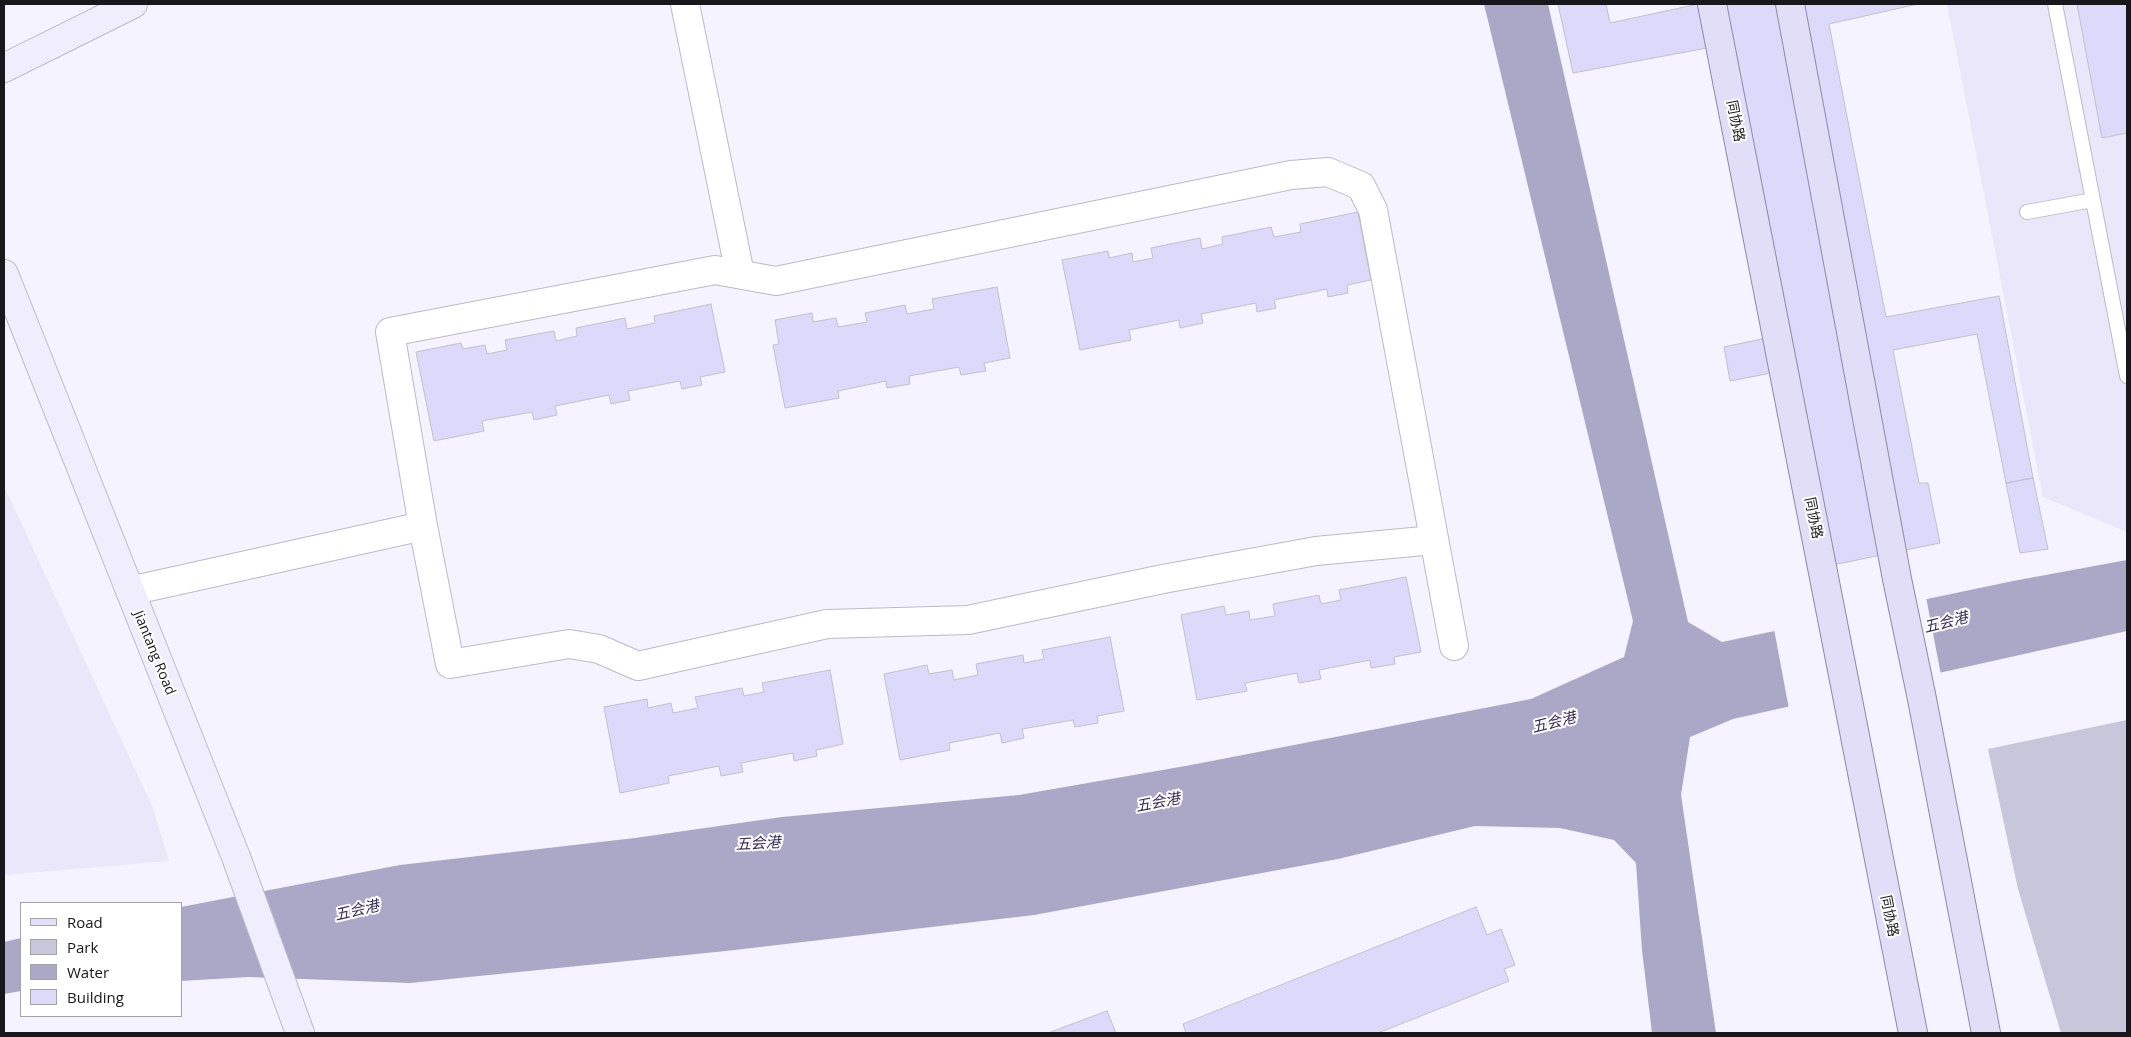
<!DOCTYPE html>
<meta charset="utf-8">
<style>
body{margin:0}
#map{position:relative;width:2131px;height:1037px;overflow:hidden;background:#f4f3ff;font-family:"Open Sans",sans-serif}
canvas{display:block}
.frame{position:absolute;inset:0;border:5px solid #18181c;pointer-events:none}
.legend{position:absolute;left:20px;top:902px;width:162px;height:115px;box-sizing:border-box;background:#fff;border:1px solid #a3a3a4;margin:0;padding:6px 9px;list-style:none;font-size:15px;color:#18181c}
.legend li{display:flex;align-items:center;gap:10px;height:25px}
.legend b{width:25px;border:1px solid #a3a3a4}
</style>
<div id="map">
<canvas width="2131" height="1037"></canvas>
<div class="frame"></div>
<ul class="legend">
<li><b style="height:6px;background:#e2def8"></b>Road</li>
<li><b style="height:14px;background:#c8c6da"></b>Park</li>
<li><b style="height:14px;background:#aba7c6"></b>Water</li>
<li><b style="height:14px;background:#ddd9fa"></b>Building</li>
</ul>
</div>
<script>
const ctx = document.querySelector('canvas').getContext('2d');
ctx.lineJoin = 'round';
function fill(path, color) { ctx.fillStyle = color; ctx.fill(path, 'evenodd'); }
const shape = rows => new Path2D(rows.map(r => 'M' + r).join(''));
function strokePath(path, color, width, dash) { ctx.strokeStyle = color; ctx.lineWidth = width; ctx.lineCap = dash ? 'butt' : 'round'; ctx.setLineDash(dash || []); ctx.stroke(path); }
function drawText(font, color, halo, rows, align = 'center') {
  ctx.font = font + ' "Open Sans","Noto Sans SC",sans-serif'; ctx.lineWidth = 4; ctx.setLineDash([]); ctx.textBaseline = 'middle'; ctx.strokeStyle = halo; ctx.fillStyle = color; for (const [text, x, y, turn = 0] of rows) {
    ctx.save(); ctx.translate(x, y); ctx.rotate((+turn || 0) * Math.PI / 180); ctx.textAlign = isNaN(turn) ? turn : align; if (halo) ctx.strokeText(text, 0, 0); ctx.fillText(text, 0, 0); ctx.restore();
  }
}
fill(shape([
 [1947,4,2127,4,2127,532,2043,497],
 [4,486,152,806,169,861,4,875]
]), '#e9e7f9');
fill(shape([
 [2127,720,2127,1033,2061,1033,2018,889,1988,749]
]), '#c8c6da');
fill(shape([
 [1484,4,1548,4,1688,622,1722,642,2013,581,2127,560,2127,631,1733,719,1690,737,1681,795,1716,1033,1652,1033,1642,950,1636,863,1614,840,1560,828,1475,826,1338,859,1034,915,726,951,410,983,248,977,181,981,181,907,400,865,635,838,782,817,1019,795,1191,765,1531,699,1624,657,1633,621],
 [21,938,21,991,4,994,4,942]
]), '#aba7c6');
fill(shape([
 [1926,597,1941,675,1789,709,1774,629]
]), '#f4f3ff');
const building = shape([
 [1558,4,1606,4,1610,23,1698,4,1918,4,1829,24,1886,317,1999,296,2033,478,2006,483,1977,334,1893,350,1919,483,1928,483,1940,543,1818,568,1787,370,1730,381,1724,347,1780,335,1723,45,1573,73,1558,4],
 [2077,4,2127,4,2127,133,2102,138,2077,4],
 [1358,212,1371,280,1347,285,1348,293,1328,297,1327,289,1274,300,1276,308,1257,312,1256,303,1201,314,1203,323,1180,328,1179,320,1129,330,1131,340,1080,350,1062,260,1108,251,1109,258,1132,253,1133,262,1153,258,1151,248,1200,238,1202,249,1223,244,1222,237,1271,227,1274,237,1301,232,1300,224,1358,212],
 [997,287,1010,358,984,363,986,371,961,375,959,367,909,376,910,384,887,388,886,381,838,391,839,398,785,408,773,345,779,344,775,320,812,313,813,322,836,318,838,327,867,322,865,313,905,305,907,314,934,309,932,299,997,287],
 [711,304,725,372,700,377,702,385,682,389,680,381,628,391,630,400,611,404,609,395,555,406,557,415,534,420,532,412,482,421,484,431,434,441,416,352,461,343,463,349,485,345,487,354,507,350,505,340,554,331,556,341,577,336,576,328,625,318,627,329,655,323,654,316,711,304],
 [2033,478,2048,549,2020,553,2006,483,2033,478],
 [1406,577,1421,652,1394,657,1395,664,1371,668,1370,660,1319,670,1321,679,1299,683,1297,673,1245,683,1247,691,1197,700,1181,615,1224,606,1226,615,1249,611,1250,620,1275,616,1273,604,1319,595,1321,604,1341,600,1339,590,1406,577],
 [1110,637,1124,711,1097,716,1098,723,1075,727,1073,720,1022,729,1024,738,1002,743,1000,733,949,743,950,750,900,760,884,674,927,665,929,674,952,670,954,680,978,675,976,664,1023,655,1024,663,1044,659,1042,650,1110,637],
 [830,670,843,744,816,750,817,756,794,761,793,753,741,763,743,772,721,776,719,766,668,776,669,783,620,793,604,707,647,699,648,708,671,703,673,713,698,708,695,697,742,688,744,696,764,692,762,683,830,670],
 [1476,907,1487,935,1501,929,1515,965,1504,969,1509,981,1378,1033,1186,1033,1183,1024,1476,907],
 [1107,1011,1116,1033,1048,1033,1107,1011]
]);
fill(building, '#ddd9fa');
strokePath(building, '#c1c0cb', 1);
const lane = shape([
 [2055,4,2127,376],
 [2027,212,2093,200]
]);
const street = shape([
 [685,4,740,274],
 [1434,540,1316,551,1163,579,968,620,827,624,638,666,599,649,569,644,450,664,423,526,390,332,715,270,776,281,1291,175,1328,172,1361,186,1373,210,1454,646],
 [130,591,423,526]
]);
const secondary = shape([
 [4,68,133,4],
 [4,274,236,857,300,1033]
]);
const primary = shape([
 [1712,4,1913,1033],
 [1790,4,1897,579,1922,699,1986,1033]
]);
strokePath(lane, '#bcbbc6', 16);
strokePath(street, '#bcbbc6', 30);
strokePath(secondary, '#bcbbc6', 30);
strokePath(primary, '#8e8aa8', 30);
strokePath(lane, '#fff', 14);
strokePath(street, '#fff', 28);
strokePath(secondary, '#f0eefc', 28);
strokePath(primary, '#e2def8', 28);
drawText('14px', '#18181c', '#fff', [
 ["同协路",1735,121,79],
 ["同协路",1813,518,79],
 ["Jiantang Road",154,653,68],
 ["同协路",1889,916,79]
]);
drawText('italic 15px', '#372e59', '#fff', [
 ["五会港",1946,623,-14],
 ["五会港",1554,723,-14],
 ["五会港",1158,803,-11],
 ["五会港",758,844,-3],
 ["五会港",357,911,-13]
]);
</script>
